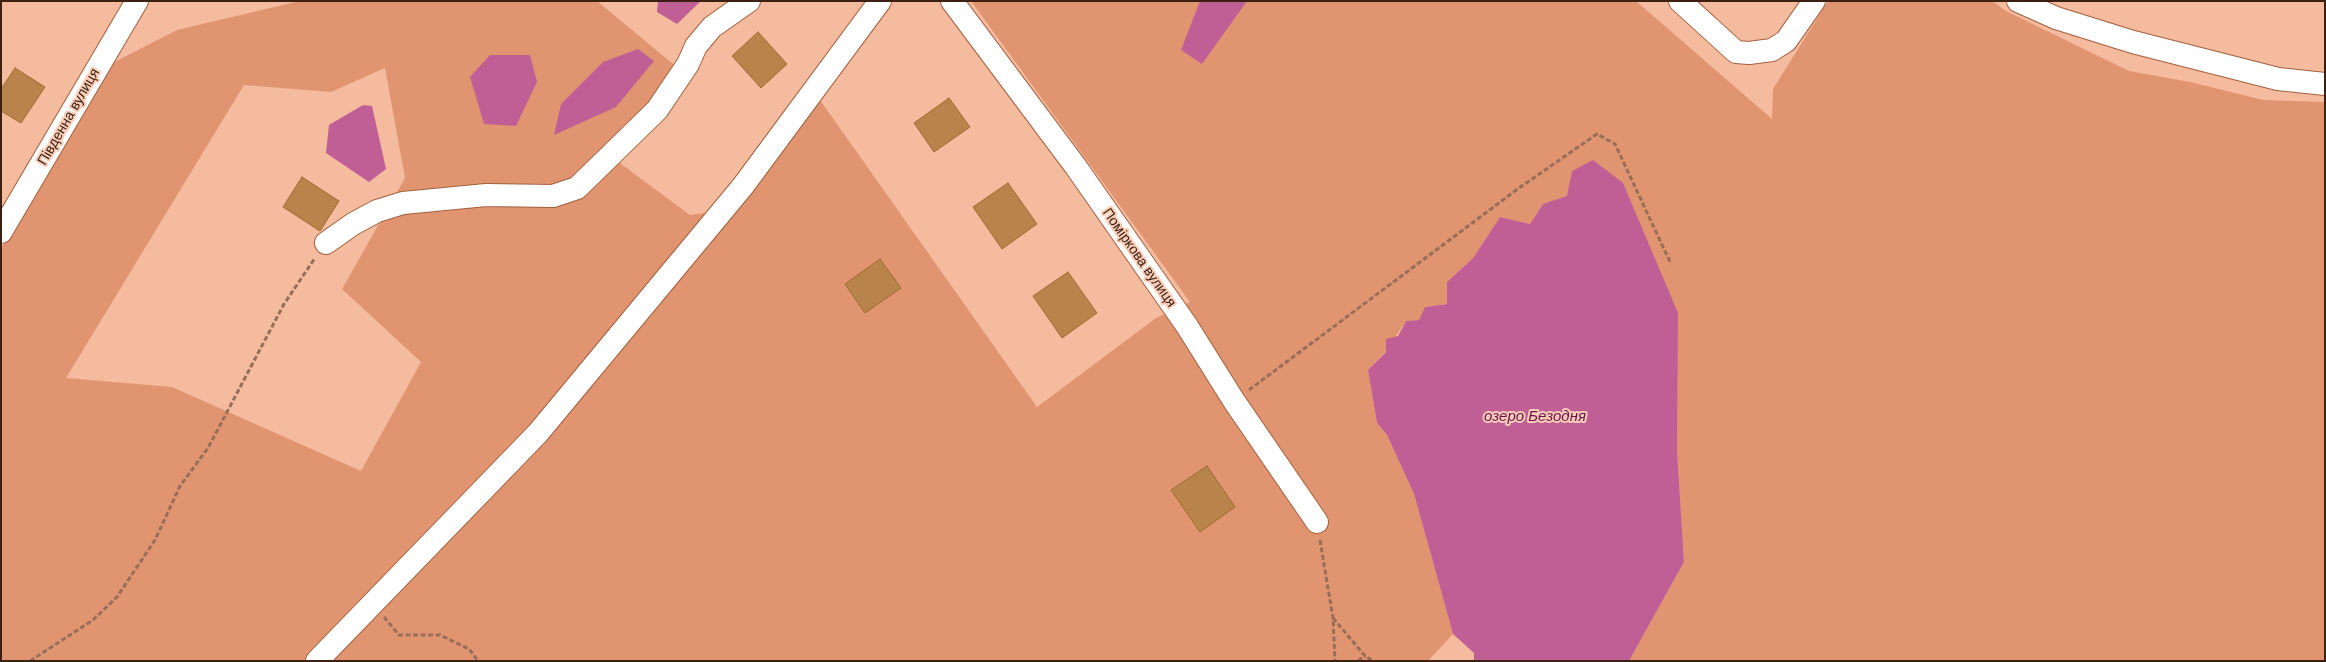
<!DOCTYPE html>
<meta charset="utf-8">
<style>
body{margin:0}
#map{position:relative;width:2326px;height:662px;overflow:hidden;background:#f5bb9e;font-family:Helvetica,sans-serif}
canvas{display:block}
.frame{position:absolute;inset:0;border:2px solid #3c2113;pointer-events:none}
</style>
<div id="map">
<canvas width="2326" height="662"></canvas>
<div class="frame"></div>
</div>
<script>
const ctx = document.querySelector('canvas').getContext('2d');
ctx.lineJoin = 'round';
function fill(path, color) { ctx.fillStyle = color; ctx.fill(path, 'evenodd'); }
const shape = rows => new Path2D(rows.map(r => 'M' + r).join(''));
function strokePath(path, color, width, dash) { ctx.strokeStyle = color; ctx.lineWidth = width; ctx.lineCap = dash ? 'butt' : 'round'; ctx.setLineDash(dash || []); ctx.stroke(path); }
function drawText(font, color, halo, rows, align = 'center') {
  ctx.font = font + ' Helvetica,sans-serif'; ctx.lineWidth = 4; ctx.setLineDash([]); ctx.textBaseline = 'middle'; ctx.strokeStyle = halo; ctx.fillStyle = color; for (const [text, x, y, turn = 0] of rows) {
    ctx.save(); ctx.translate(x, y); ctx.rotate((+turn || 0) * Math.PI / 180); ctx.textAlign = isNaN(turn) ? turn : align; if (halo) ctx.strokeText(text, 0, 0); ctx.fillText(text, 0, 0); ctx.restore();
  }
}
fill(shape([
 [300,1,597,1,679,69,617,161,690,215,723,210,820,100,1037,407,1156,318,1190,302,971,1,1636,1,1772,119,1773,89,1828,1,1992,1,2006,11,2129,71,2190,82,2263,100,2325,102,2325,661,1629,661,1684,562,1677,450,1567,197,1543,204,1530,224,1500,217,1473,258,1447,282,1447,304,1425,307,1420,320,1406,321,1386,351,1368,370,1377,423,1387,435,1414,494,1453,634,1428,661,1,661,1,249,101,69,177,30],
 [385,68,405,178,342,289,421,362,361,471,172,387,66,378,244,85,331,92]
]), '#e09570');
fill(shape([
 [658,1,701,1,677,24,657,12],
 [1200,1,1247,1,1202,64,1181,50],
 [638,49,654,61,616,107,554,135,561,104,603,62],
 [490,55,530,55,537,82,516,126,484,124,470,77],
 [363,105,372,106,386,169,369,182,326,153,329,125],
 [1593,160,1623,183,1678,313,1677,450,1684,562,1629,661,1474,661,1474,653,1453,634,1414,494,1387,435,1377,423,1368,370,1386,352,1386,339,1398,336,1406,321,1419,320,1425,307,1447,304,1447,282,1473,258,1500,217,1530,224,1543,204,1567,196,1572,171]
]), '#c05f95');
const building = shape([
 [758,32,787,64,761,88,732,56,758,32],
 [15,68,45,87,21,123,1,111,1,89,15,68],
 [949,98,970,127,934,152,914,123,949,98],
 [302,177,339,201,320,231,283,207,302,177],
 [1008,183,1037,224,1002,249,973,207,1008,183],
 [880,259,901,288,865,313,845,284,880,259],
 [1068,272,1097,313,1062,338,1033,296,1068,272],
 [1207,466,1235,507,1200,532,1171,490,1207,466]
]);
fill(building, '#b8844b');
strokePath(building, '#9d6b31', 1);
const minor = shape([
 [952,1,1076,167,1187,326,1234,401,1317,522],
 [1680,1,1736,52,1749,53,1772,50,1786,41,1814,1],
 [2018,1,2056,18,2133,42,2278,79,2325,84],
 [1,232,137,1],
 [326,243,353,224,377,211,403,203,486,195,553,196,577,188,657,110,688,64,696,46,712,27,749,1],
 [317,661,538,433,743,186,880,1]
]);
strokePath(minor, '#a2603f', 24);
strokePath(shape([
 [1249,390,1519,188,1597,134,1615,144,1671,264],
 [1320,540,1333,618,1335,661],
 [384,617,399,635,440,635,469,649,478,661],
 [1333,618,1365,656,1373,661],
 [30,661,93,620,117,597,155,540,180,486,208,448,284,304,315,258],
 [1358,661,1365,656]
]), '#986e58', 3, [5, 2.5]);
strokePath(minor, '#fff', 22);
drawText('14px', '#3c2113', '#f8ccb6', [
 ["Південна вулиця",69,117,-60],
 ["Поміркова вулиця",1139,258,55]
]);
drawText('italic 15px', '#6c134c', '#f8ccb6', [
 ["озеро Безодня",1535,417]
]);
</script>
